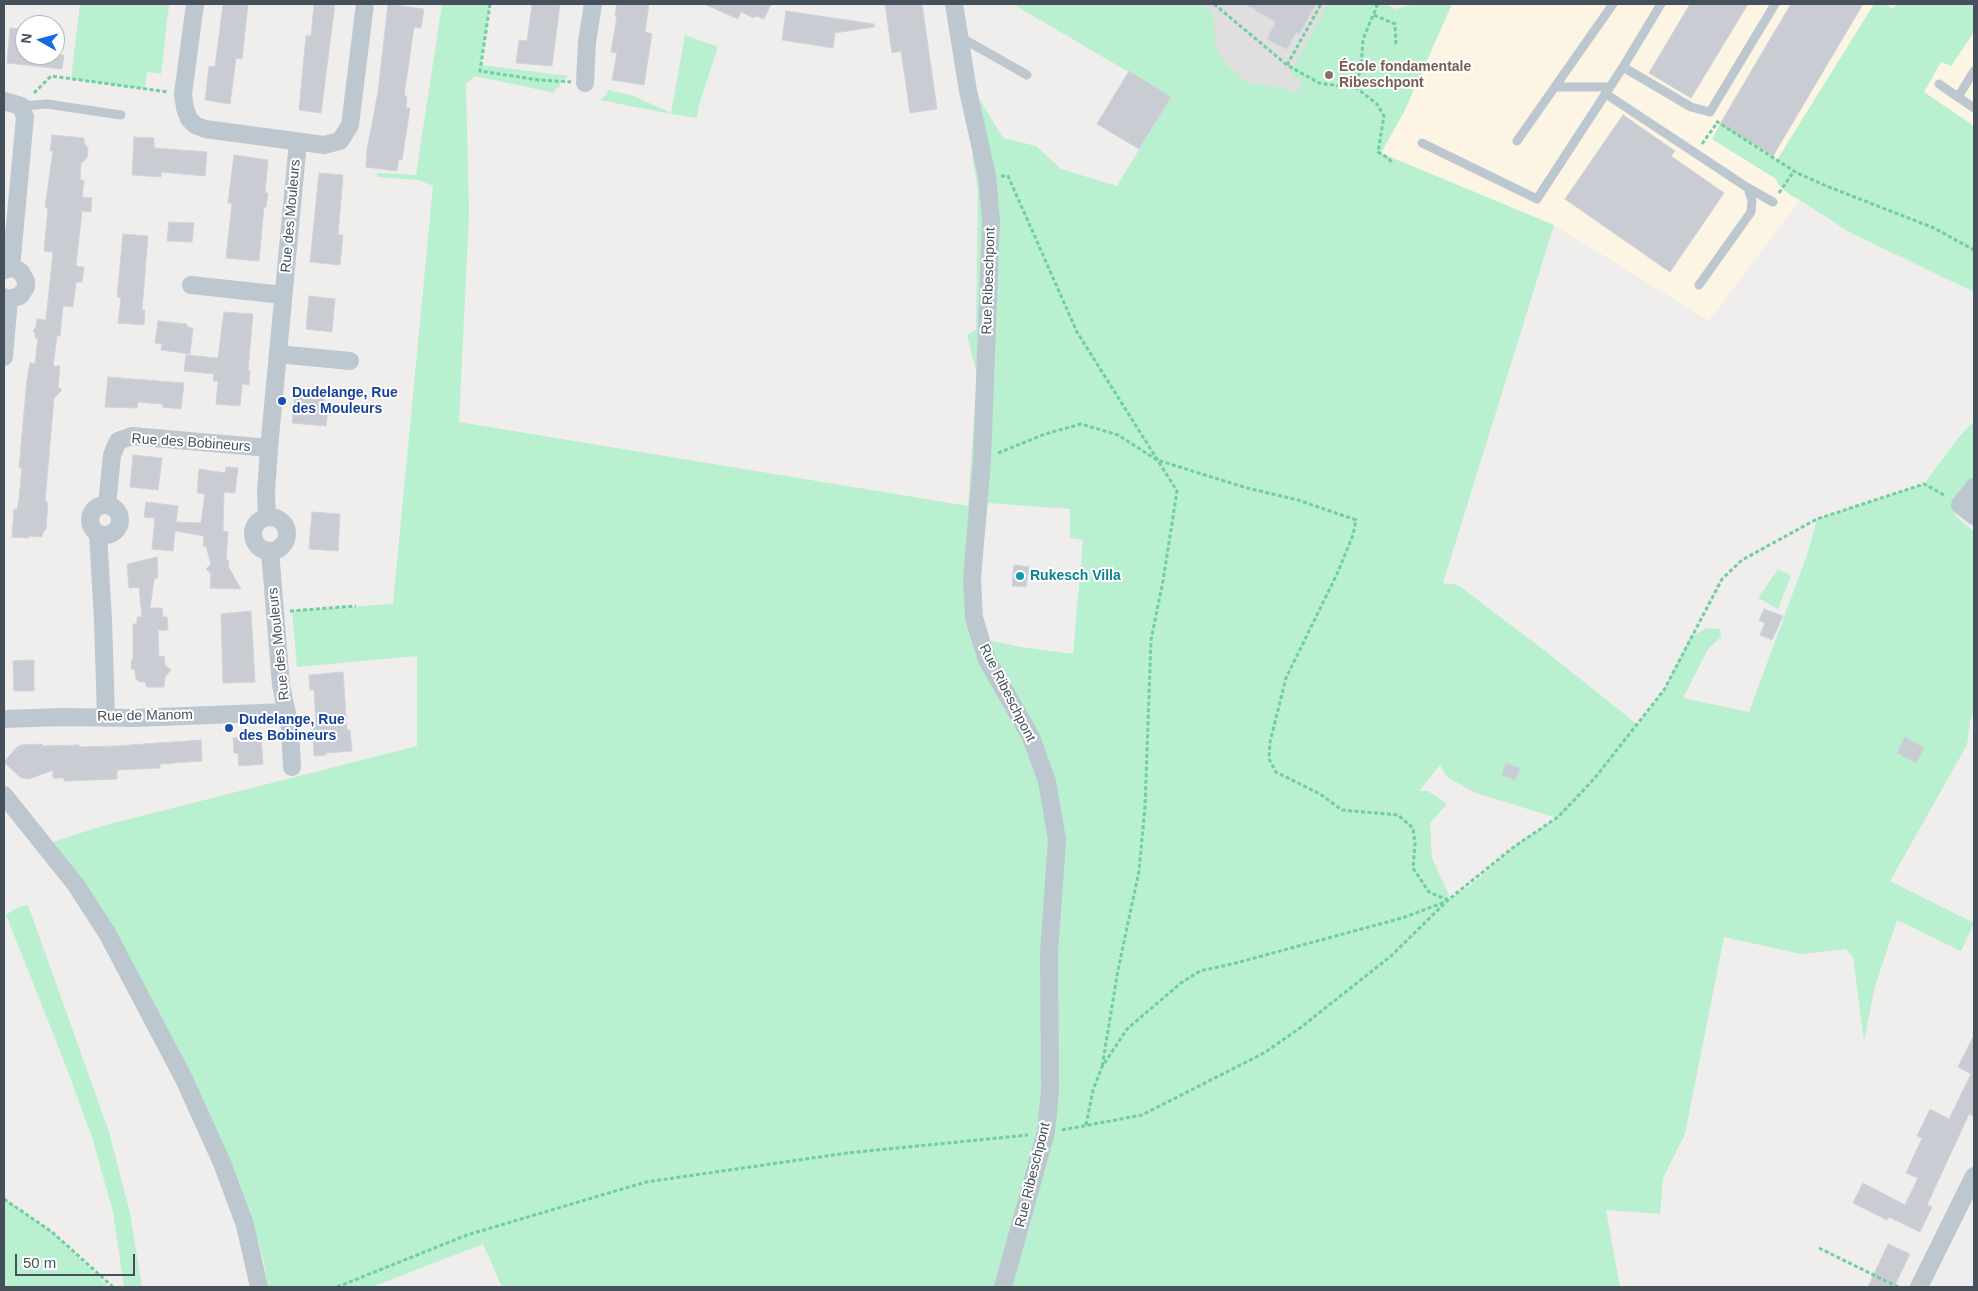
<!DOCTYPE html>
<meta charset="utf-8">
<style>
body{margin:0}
#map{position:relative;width:1978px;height:1291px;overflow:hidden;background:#f0eded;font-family:Helvetica,sans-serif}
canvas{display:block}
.frame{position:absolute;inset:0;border:5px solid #45505b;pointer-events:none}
.north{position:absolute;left:15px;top:15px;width:50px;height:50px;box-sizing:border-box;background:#fff;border:1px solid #b5b9bd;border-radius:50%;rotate:277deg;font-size:14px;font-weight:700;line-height:20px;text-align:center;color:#45505b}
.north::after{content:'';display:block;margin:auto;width:18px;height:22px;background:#136be3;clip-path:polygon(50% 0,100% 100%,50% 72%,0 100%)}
.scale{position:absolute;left:15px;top:1254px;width:120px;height:22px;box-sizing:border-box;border:2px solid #45505b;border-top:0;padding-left:6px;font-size:15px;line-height:18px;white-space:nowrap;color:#45505b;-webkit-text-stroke:4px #fff;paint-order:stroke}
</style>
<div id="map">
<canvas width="1978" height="1291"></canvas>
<div class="frame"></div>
<div class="north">N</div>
<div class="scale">50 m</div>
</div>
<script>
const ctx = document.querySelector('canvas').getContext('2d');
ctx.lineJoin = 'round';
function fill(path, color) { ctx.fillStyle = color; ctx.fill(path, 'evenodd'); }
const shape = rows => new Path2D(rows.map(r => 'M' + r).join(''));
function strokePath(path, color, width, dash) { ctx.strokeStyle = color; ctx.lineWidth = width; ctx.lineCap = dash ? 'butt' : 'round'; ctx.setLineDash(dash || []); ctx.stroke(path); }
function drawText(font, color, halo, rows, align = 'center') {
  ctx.font = font + ' Helvetica,sans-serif'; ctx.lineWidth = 4; ctx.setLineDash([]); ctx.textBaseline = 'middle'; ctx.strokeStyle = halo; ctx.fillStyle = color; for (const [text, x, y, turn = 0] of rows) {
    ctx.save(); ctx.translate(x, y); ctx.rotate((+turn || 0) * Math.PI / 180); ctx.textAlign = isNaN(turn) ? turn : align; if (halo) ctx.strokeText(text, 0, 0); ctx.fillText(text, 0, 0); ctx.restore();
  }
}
fill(shape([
 [1452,4,1874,4,1777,160,1720,124,1713,139,1776,179,1790,195,1800,200,1709,321,1554,225,1381,153,1404,112],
 [1974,32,1974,126,1923,92,1941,62,1952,66]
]), '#fcf5e4');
fill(shape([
 [1109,4,1386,4,1404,112,1294,93,1284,88,1246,82,1227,65,1215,46]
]), '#e1dedf');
fill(shape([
 [80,4,169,5,161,74,147,72,145,89,71,79],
 [442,4,490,4,481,65,569,76,560,83,560,86,555,89,555,93,475,76,466,84,469,214,459,422,968,506,977,375,967,335,976,330,978,190,972,156,988,153,975,92,1003,138,1036,146,1061,169,1117,186,1171,97,1013,4,1203,4,1214,16,1215,46,1227,65,1246,82,1284,88,1293,93,1301,88,1302,84,1300,80,1292,75,1291,71,1328,4,1386,4,1395,9,1414,4,1452,4,1404,112,1381,153,1554,225,1443,583,1458,585,1549,654,1638,725,1664,690,1691,636,1707,628,1720,629,1721,637,1708,649,1683,698,1749,712,1808,552,1817,519,1924,484,1958,438,1974,421,1974,487,1954,514,1974,532,1974,710,1970,721,1967,745,1890,881,1974,923,1961,951,1897,920,1875,986,1864,1041,1853,957,1846,949,1801,954,1724,937,1685,1134,1663,1178,1660,1214,1606,1210,1620,1287,1006,1287,1044,1115,996,1287,502,1287,483,1244,372,1287,268,1287,264,1262,251,1217,84,884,53,842,102,826,417,746,417,656,297,667,292,611,393,604,433,186,419,180,377,177,377,173,416,175],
 [988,503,1070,509,1070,538,1083,540,1073,654,1021,647,988,640,981,617,979,579],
 [1440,765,1447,777,1476,793,1557,818,1515,846,1470,886,1448,900,1449,895,1432,858,1430,823,1447,804,1428,791,1419,791],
 [1874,4,1885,4,1893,9,1897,4,1974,4,1974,32,1951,66,1941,62,1924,92,1974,126,1974,292,1849,232,1800,200,1790,195,1778,184,1776,179,1712,139,1720,124,1777,160],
 [685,35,718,47,699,105,697,118,671,114,600,100,607,94,608,90,634,96,671,113],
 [1778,569,1791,576,1778,609,1758,598],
 [28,905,109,1132,130,1213,142,1287,124,1287,113,1212,92,1137,64,1061,6,915,16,908],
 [4,1199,52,1232,109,1287,4,1287]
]), '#b9f0cf');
const building = shape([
 [223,4,248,4,242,59,236,58,230,104,205,100,209,66,215,67,223,4],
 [314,4,335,4,321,113,299,110,306,36,311,36,314,4],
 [388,4,424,9,421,28,414,27,404,96,407,96,406,108,410,108,402,160,399,159,397,171,366,167,367,150,378,92,388,4],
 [532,4,560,4,552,66,516,63,519,40,527,41,532,4],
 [617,4,649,4,645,32,652,34,644,85,612,80,617,53,611,52,617,16,615,16,617,4],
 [704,4,771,4,764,19,756,16,754,18,741,12,738,19,704,4],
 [885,4,922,4,937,109,910,113,901,51,892,53,885,4],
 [1245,4,1316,4,1299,34,1296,32,1287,49,1267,39,1276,22,1245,4],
 [1690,4,1748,4,1691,98,1649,73,1690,4],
 [1791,4,1863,4,1773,156,1720,124,1791,4],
 [786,11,874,24,874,27,835,33,833,48,782,40,786,11],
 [10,28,25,29,25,55,64,55,62,69,7,63,10,28],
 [1129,71,1171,97,1139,149,1097,124,1129,71],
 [1623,115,1675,151,1671,156,1724,193,1670,272,1565,199,1623,115],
 [52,135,84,138,84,143,88,148,87,158,81,163,80,180,84,180,82,197,92,198,91,212,82,211,76,266,84,267,82,282,76,282,73,307,63,306,60,336,57,336,53,366,60,366,58,387,62,390,54,398,45,502,48,502,46,529,43,532,42,537,29,536,28,538,12,537,14,509,17,510,19,499,22,468,19,468,27,379,30,363,35,364,38,338,35,338,35,334,33,330,36,327,37,319,46,320,53,252,44,251,48,208,45,207,53,151,50,151,52,135],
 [134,137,154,138,154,148,207,152,205,176,161,172,161,177,132,175,134,137],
 [234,155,268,160,265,193,268,193,266,207,264,207,259,261,226,258,232,203,228,203,234,155],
 [319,173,343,175,338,235,343,235,340,265,310,262,319,173],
 [169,222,194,223,192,242,167,241,169,222],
 [123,234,148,236,142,310,145,310,144,325,118,323,121,298,117,297,123,234],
 [309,296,335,299,332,332,306,329,309,296],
 [224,312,253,314,248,371,250,371,249,385,242,384,240,406,216,404,218,381,213,381,214,374,184,371,186,355,218,358,224,312],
 [158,321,187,324,187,327,193,328,190,354,161,350,162,344,155,343,158,321],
 [108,377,184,383,181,409,162,407,163,404,138,402,137,408,105,407,108,377],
 [296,388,325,391,324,401,329,402,326,426,292,423,296,388],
 [133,455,162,458,158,490,130,487,133,455],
 [226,467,238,468,235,493,224,492,223,531,228,532,226,561,229,560,228,566,241,589,210,588,211,574,206,569,211,564,206,546,203,546,204,536,175,531,173,551,152,549,155,518,144,517,146,502,178,506,176,522,201,523,205,494,197,493,199,469,225,473,226,467],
 [312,512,340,514,338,551,309,549,312,512],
 [157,557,158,577,154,580,150,608,162,608,163,617,167,617,168,630,158,630,159,657,164,656,165,665,171,670,165,677,164,687,147,687,145,682,140,682,136,679,135,671,131,668,132,659,133,659,133,624,137,624,137,617,142,617,139,587,129,588,127,564,157,557],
 [1014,565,1029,567,1026,587,1012,586,1014,565],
 [1764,609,1783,616,1772,640,1760,635,1765,623,1759,620,1764,609],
 [251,611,255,682,223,683,221,614,251,611],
 [34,660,34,691,14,691,13,661,34,660],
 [343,672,347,730,350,730,352,751,326,753,326,755,314,756,313,722,316,721,314,690,310,690,309,675,343,672],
 [261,736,263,764,239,766,238,753,234,753,233,738,261,736],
 [1905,737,1924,748,1916,763,1897,753,1905,737],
 [201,740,202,761,160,764,160,768,117,770,117,779,64,781,64,778,53,778,53,770,29,779,21,778,4,762,17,747,21,745,42,744,42,746,79,745,79,747,116,746,201,740],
 [1506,763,1520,768,1515,780,1502,775,1506,763],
 [1974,1035,1974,1116,1969,1114,1927,1205,1932,1207,1920,1232,1889,1217,1887,1220,1853,1203,1863,1183,1905,1205,1918,1178,1906,1173,1922,1138,1917,1136,1930,1109,1949,1119,1971,1074,1958,1067,1974,1035],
 [1888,1244,1910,1254,1894,1287,1868,1287,1888,1244]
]);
fill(building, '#c9ccd2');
strokePath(building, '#d0d3d9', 1);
strokePath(shape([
 [490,4,480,71,539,80,571,82],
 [1214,4,1287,65,1319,83,1340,86,1355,82,1361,70,1363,39,1377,6,1372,4],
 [1374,15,1395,24,1396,46],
 [1287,65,1321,4],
 [1350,83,1377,104,1384,116,1378,152,1388,158,1393,164],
 [34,93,51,76,168,92],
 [1716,121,1797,173,1829,187,1934,228,1974,250],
 [1702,144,1717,123],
 [1001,176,1008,176,1077,332,1177,491,1163,581,1151,640,1145,807,1139,871,1118,970,1102,1067],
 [1779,193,1794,171],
 [998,453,1045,434,1081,424,1118,435,1157,460,1247,488,1298,500,1356,520,1353,535,1337,574,1286,678,1270,742,1269,759,1276,772,1320,794,1342,810,1398,815,1413,828,1415,844,1413,868,1429,892,1448,900],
 [290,611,356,606],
 [1086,1125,1093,1090,1102,1067,1127,1029,1181,983,1200,971,1236,963,1402,918,1445,902],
 [1062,1130,1142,1115,1264,1053,1300,1028,1391,956,1448,900,1515,846,1558,817,1594,779,1664,690,1722,579,1742,560,1817,519,1924,484,1946,496],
 [4,1199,52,1232,113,1287],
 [1819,1248,1898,1287],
 [337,1287,467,1235,646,1182,847,1153,1028,1135]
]), '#70cea1', 3, [4, 2.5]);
strokePath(shape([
 [960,37,1027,75],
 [1623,67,1691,107,1710,112,1775,4],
 [1974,71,1958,97,1974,108],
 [1939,84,1958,97],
 [1555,87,1610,87],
 [1606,94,1748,188,1752,201,1751,212,1699,285],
 [21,106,47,104,121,115],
 [1517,141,1613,4],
 [1422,143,1537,199,1623,67,1661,4],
 [1748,188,1773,202]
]), '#bdc7d0', 9);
strokePath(shape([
 [195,4,183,94,185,108,189,119,195,125,205,129,324,145,340,141,350,125,365,4],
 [954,4,968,91,987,176,991,220,982,460,972,579,974,618,987,660,1031,737,1047,781,1057,840,1049,952,1050,1091,1046,1132,1003,1287],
 [585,83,587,42,593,4],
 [4,101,21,106,25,117,11,268],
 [4,270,11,268,16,269,21,272,26,281,26,287,20,296,9,299,4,297],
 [191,285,283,295],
 [278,354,350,361],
 [4,357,9,299],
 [1974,487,1960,505,1974,516],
 '90 520a15 15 0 1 1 30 0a15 15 0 1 1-30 0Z',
 [107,505,112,455,118,441,132,436,269,448],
 '253 534a17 17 0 1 1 34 0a17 17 0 1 1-34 0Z',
 [267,517,266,494,269,448,298,142],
 [98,534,103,619,106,718],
 [270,551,281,685,290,728,292,767],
 [4,719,63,717,133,718,287,712],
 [4,795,76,885,107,933,184,1079,222,1163,245,1225,259,1287],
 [1919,1287,1974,1176]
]), '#bdc7d0', 18);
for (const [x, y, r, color] of [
 [1329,75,5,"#8d6e63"],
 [282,401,5,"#1a4fb4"],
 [1020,576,5,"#0f9aa8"],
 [229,728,5,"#1a4fb4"]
]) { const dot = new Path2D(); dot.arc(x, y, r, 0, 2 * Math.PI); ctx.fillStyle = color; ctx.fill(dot); strokePath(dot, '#fff', 2); }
drawText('bold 14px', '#785e54', '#fff', [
 ["École fondamentale",1339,67],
 ["Ribeschpont",1339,83]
], 'left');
drawText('14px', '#45505b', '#fff', [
 ["Rue des Mouleurs",291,216,-85],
 ["Rue Ribeschpont",989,281,-88],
 ["Rue des Bobineurs",191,443,4],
 ["Rue des Mouleurs",279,644,-96],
 ["Rue Ribeschpont",1007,693,63],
 ["Rue de Manom",145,716,-1],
 ["Rue Ribeschpont",1033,1175,-76]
]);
drawText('bold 14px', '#164399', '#fff', [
 ["Dudelange, Rue",292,393],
 ["des Mouleurs",292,409],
 ["Dudelange, Rue",239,720],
 ["des Bobineurs",239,736]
], 'left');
drawText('bold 14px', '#0d838f', '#fff', [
 ["Rukesch Villa",1030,576]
], 'left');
</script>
